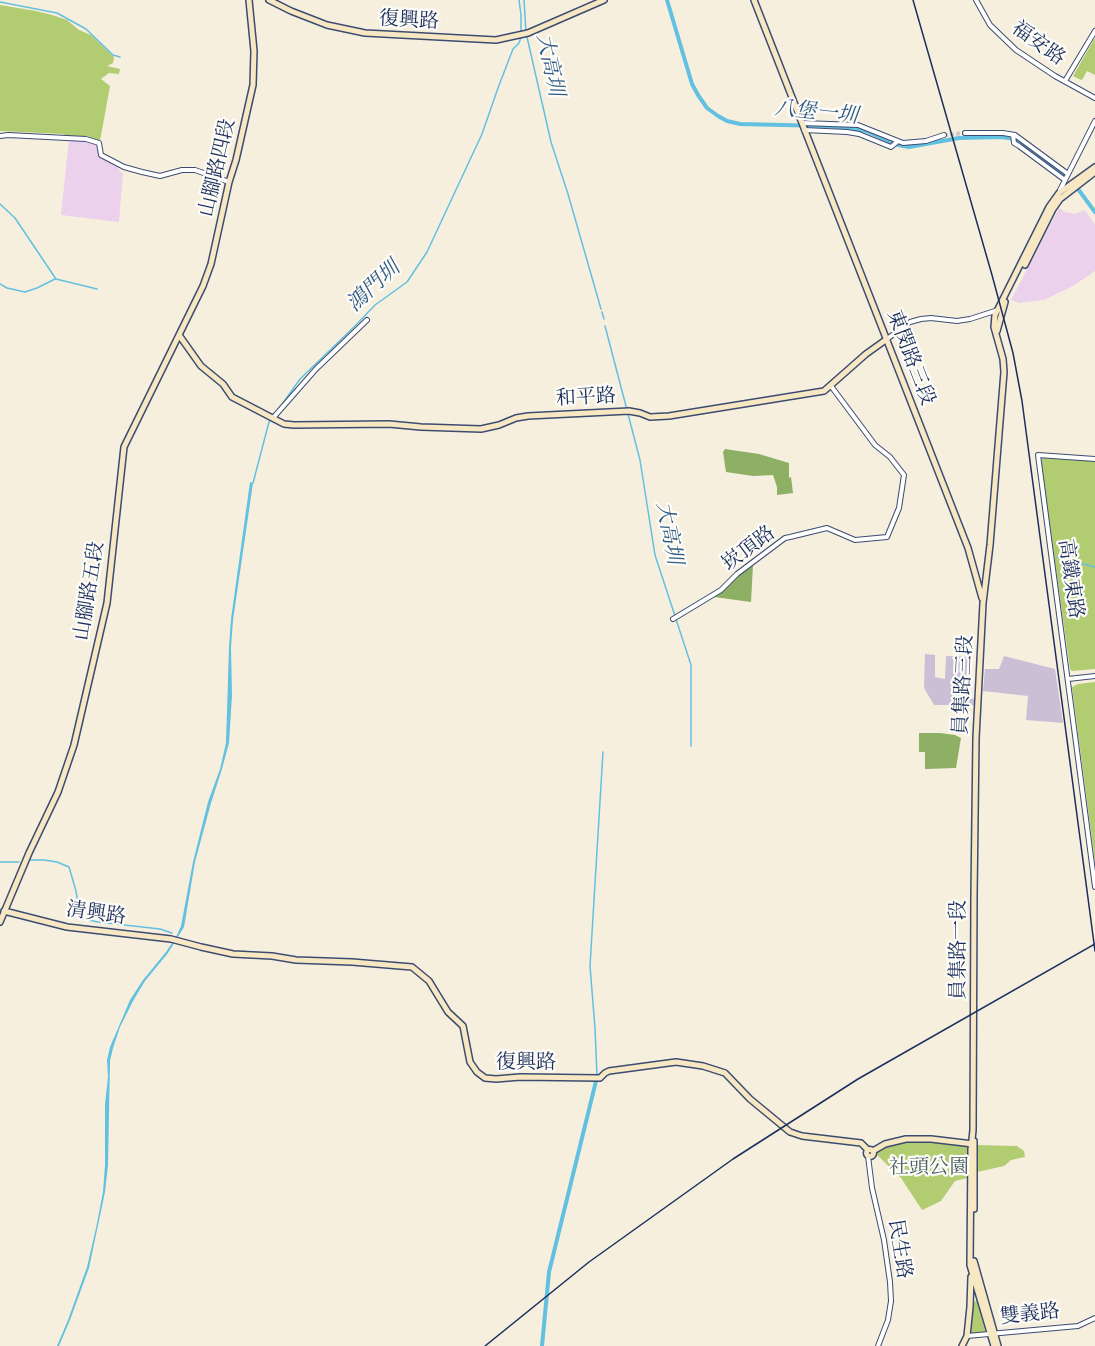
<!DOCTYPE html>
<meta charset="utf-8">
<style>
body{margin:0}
canvas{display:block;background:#f6efde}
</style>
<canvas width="1095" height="1346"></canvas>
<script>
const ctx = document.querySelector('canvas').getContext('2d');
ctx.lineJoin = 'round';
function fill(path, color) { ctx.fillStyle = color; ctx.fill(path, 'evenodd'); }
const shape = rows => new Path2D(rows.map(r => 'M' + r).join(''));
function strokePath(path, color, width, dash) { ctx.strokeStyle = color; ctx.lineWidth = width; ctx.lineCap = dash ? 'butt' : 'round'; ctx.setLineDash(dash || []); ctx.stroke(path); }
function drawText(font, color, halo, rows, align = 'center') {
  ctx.font = font + ' "IM FELL French Canon","Noto Serif TC",serif'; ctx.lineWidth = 4.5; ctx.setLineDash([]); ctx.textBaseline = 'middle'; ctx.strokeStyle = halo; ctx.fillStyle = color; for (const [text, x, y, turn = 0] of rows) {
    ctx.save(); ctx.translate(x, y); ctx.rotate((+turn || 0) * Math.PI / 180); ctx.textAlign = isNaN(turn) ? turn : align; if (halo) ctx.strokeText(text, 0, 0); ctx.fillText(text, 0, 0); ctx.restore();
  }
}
fill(shape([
 [69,139,92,141,98,145,98,154,119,166,119,171,123,173,119,222,61,215],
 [1059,208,1065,212,1075,214,1085,210,1095,225,1095,271,1073,286,1044,300,1019,303,1011,300]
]), '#ebd1ec');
fill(shape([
 [925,654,935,655,935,677,945,679,946,656,969,657,967,698,975,699,974,705,934,705,924,688],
 [1004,656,1055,669,1063,723,1026,720,1028,696,983,691,985,669,999,669]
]), '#cbbfd6');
fill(shape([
 [0,5,36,11,52,15,67,20,79,30,91,35,114,57,113,63,107,66,120,69,119,74,109,73,101,79,110,86,100,141,87,136,69,136,62,134,0,131],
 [1095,38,1095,75,1087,71,1082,80,1079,79,1073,76],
 [1043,458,1095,461,1095,669,1072,671,1070,669,1041,462],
 [1095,682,1095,862,1072,687,1078,684],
 [906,1139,971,1144,971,1177,955,1181,941,1201,922,1210,901,1178,874,1152,885,1144],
 [977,1145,1017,1146,1024,1151,1025,1157,1011,1160,1004,1166,977,1172],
 [977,1301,986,1334,971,1336,973,1302]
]), '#b2cc72');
fill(shape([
 [725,449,759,454,789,463,789,478,791,477,793,493,777,495,777,487,773,475,753,476,726,472,723,452],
 [753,565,751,602,714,597,714,596,735,577],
 [919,733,940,733,955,735,961,738,956,768,925,769,925,752,919,752]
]), '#8db064');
fill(shape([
 [250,482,253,483,233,620,231,647,232,695,229,743,222,769,211,803,195,862,184,927,168,953,145,981,133,1001,120,1027,113,1048,110,1061,108,1165,105,1192,89,1268,70,1320,59,1346,57,1346,68,1320,87,1267,96,1228,103,1192,105,1165,105,1104,108,1077,107,1060,110,1047,130,1000,143,980,166,952,176,937,181,926,193,862,208,802,220,769,226,743,229,647,231,619]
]), '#62c0e0');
strokePath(shape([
 [519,0,521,15,521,32],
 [524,0,526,32],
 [0,2,57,13,86,29,113,55,120,57],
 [527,37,551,142,568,194,601,309],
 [0,204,15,218,56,279,97,289],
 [0,284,7,288,25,292,37,288,55,279],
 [602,312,604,319],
 [605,326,627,410],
 [278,410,300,379,355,326,375,305,407,282,427,252,482,134,498,88,513,49,519,43,521,37],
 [628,414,640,460,655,555,691,665,691,746],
 [253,483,269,422,271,419],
 [1057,557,1095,567],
 [29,860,44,860,57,862,69,867,76,891,79,910,83,919,98,922,160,929,172,933],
 [0,862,19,862],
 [597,1076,595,1028,590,966,603,752]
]), '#62c0e0', 1.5);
strokePath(shape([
 [667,0,692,84,698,95,707,108,718,116,727,121,740,124,826,126,852,128,866,131,898,145,909,147,959,138,1001,137,1016,139,1063,175],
 [1078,189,1095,212],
 [542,1346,549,1272,597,1077]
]), '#62c0e0', 4);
strokePath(shape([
 [944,135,965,133]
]), '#cac9c4', 4, [4, 2]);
const street = shape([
 [976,0,990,25,1016,50,1055,76,1095,98],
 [1065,81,1095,31],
 [802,123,858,125,903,143,926,141,944,135],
 [804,130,847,132,859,134,891,147,897,142],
 [965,133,1003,133,1015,135,1068,174],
 [1013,135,1014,143,1019,146,1065,180],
 [0,136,8,135,86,139,99,143,101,155,124,167,142,172,160,176,182,170,195,170,229,182],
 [1060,190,1095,121],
 [887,339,910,322,921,319,931,318,957,321,970,319,998,310],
 [273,418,316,369,367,320],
 [1095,459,1038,455,1095,887],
 [673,619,721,590,737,574,785,538,790,537,827,528,855,540,887,537,899,508,904,475,890,457,875,445,831,386],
 [1068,679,1095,676],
 [868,1156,872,1188,884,1240,890,1282,891,1301,888,1320,878,1346],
 [967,1336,1078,1326,1095,1318]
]);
const secondary = shape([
 [269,0,291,11,327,25,365,33,496,40,528,33,604,0],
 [754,0,968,548,982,598],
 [1025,265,1053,209,1060,199,1095,172],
 [997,331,1005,302],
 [179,335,201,366,223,384,232,397,284,424,294,425,389,424,421,427,481,429,499,425,516,418,528,416,629,411,640,413,650,417,669,416,824,391,866,354,887,339],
 [4,911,67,927,171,939,201,947,233,954,272,956,296,960,352,962,412,967,429,981,448,1012,463,1026,470,1062,477,1072,485,1078,496,1079,520,1077,600,1078,605,1073,609,1071,676,1062,703,1066,725,1073,750,1099,790,1132,802,1136,861,1143,868,1150],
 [0,922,29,853,58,792,74,745,107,603,124,447,203,286,211,264,229,182,236,160,253,85,254,51,249,0],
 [974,1141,974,1209],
 '866.5 1153a3.5 3.5 0 1 1 7 0a3.5 3.5 0 1 1-7 0Z',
 [873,1151,885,1144,906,1139,931,1139,973,1144],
 [974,1261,998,1346],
 [962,1346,967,1336,970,1307,971,1277],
 [994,1346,970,1265,971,1149,973,1130,974,895,976,738,983,603,990,545,1004,372,1003,359,994,327,995,315,1049,207,1059,193,1095,167]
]);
strokePath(street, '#3c4c71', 6);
strokePath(secondary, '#3c4c71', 8);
strokePath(street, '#fff', 4);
strokePath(secondary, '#f7e8c3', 5);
strokePath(shape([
 [913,0,992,275,1013,353,1022,401,1095,951],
 [485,1346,589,1262,733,1159,858,1079,1095,944]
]), '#1b2f5e', 1.5);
drawText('20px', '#1b2f5e', '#fdfcf7', [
 ["復興路",409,21,3],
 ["福安路",1038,44,36],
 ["山腳路四段",218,168,-77],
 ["東閔路三段",910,358,69],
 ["和平路",586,398,-3],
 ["崁頂路",749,549,-37],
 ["高鐵東路",1070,579,82],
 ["山腳路五段",90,591,-81],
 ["員集路三段",964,685,-87],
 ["清興路",96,914,8],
 ["員集路一段",959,950,-90],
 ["復興路",526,1063],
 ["民生路",899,1249,81],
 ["雙義路",1030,1315,-6]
]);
drawText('20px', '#485e64', '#fdfcf7', [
 ["社頭公園",929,1168]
]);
drawText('italic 21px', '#305a85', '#fdfcf7', [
 ["大高圳",549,65,78],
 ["八堡一圳",816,113,6],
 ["鴻門圳",374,287,-43],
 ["大高圳",668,533,79]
]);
</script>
